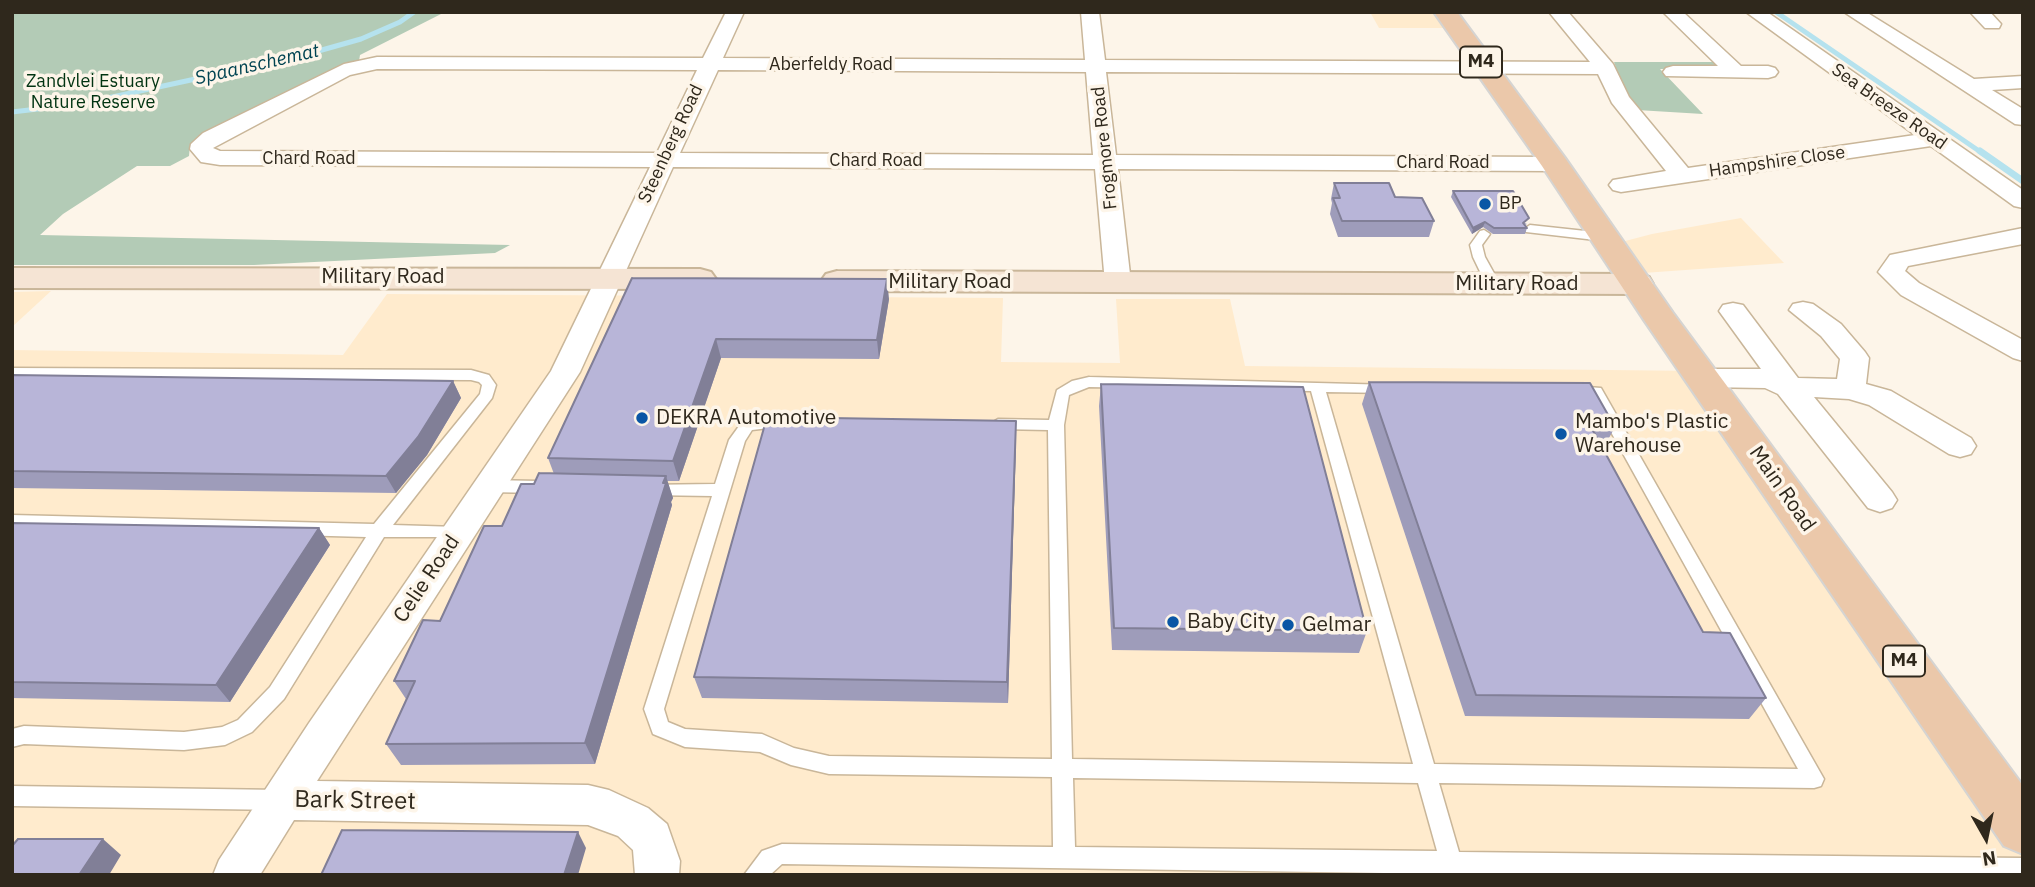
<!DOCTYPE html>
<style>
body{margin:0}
#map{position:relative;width:2035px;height:887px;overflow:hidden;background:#fdf5e9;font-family:"IBM Plex Sans",sans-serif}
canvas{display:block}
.frame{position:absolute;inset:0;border:14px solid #2f281c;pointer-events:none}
.north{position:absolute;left:1951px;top:803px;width:70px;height:70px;-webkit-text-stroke:5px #fdf5e9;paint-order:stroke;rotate:171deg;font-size:19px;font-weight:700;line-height:28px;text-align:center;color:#2f281c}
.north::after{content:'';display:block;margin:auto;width:24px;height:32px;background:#2f281c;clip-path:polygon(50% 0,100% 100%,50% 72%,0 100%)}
</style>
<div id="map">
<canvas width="2035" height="887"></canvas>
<div class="frame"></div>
<div class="north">N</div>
</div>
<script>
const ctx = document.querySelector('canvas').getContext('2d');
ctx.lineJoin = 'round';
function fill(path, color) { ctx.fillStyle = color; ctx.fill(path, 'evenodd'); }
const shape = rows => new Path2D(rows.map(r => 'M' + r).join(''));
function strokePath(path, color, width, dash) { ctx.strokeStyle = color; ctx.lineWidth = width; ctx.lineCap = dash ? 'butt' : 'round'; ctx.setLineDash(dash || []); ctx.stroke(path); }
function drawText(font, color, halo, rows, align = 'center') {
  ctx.font = font + ' "IBM Plex Sans",sans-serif'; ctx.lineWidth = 7; ctx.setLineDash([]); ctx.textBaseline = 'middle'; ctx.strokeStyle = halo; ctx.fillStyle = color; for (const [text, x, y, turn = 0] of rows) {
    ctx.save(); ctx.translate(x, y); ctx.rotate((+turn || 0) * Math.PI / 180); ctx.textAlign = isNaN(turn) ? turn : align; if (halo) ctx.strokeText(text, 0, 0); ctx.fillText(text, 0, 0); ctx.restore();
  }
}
fill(shape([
 [1370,12,1445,12,1455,28,1379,28],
 [1741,218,1784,263,1629,274,1610,245,1652,234],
 [51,291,12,327,12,292],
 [387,294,1003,298,1001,362,1120,363,1116,299,1230,299,1245,366,1699,371,2023,829,2023,875,12,875,12,350,343,355]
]), '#ffebcd');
fill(shape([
 [12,12,445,12,360,55,359,61,200,137,190,145,189,156,170,166,137,166,63,214,40,235,510,245,495,253,254,265,12,265],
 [1614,62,1717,62,1718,63,1708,69,1660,69,1703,114,1637,110,1626,96]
]), '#b3cbb6');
strokePath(shape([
 [1776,12,1982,153],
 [12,112,80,104,297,57,361,39,400,22,414,12]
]), '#b5e2ee', 5);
strokePath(shape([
 [1980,151,2023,181]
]), '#b5e2ee', 7);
const lane = shape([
 [1530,225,1604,233,1610,237,1604,241,1526,232,1524,229,1530,225],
 [1484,230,1490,234,1482,245,1485,257,1500,284,1493,288,1486,284,1473,257,1470,245,1480,231,1484,230],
 [12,368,471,370,489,375,496,385,492,398,393,525,458,527,464,529,467,533,464,537,384,537,284,699,252,732,225,745,184,750,24,744,12,747,12,729,24,726,184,732,222,727,238,720,270,687,366,537,12,527,12,515,374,524,480,394,482,385,479,382,471,380,12,378,12,368],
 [1089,377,1393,385,1395,388,1388,393,1326,392,1434,764,1798,769,1591,396,1575,396,1568,391,1575,386,1601,388,1824,779,1821,786,1814,788,1439,783,1459,852,2023,858,2023,875,1451,874,782,864,770,875,744,875,762,851,782,844,1053,847,1052,777,829,774,791,765,760,752,685,747,653,734,644,709,712,496,648,495,642,493,640,489,642,485,715,484,729,440,742,422,757,417,786,416,794,421,786,426,752,430,745,441,664,709,668,722,685,729,762,734,794,748,829,756,1052,759,1048,430,998,429,990,424,998,419,1049,420,1057,390,1072,381,1089,377],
 [1089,387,1311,391,1413,764,1072,759,1064,425,1069,395,1089,387],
 [1073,778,1418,783,1437,851,1075,847,1073,778],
 [488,480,539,481,545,483,547,487,545,491,539,493,488,492,480,486,488,480],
 [12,786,281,790,288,793,292,800,288,807,281,810,12,806,12,786]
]);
const street = shape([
 [726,12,744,12,723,58,1085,60,1081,12,1099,12,1105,60,1590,62,1549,12,1568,12,1613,64,1629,97,1688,168,1915,135,1746,12,1767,12,2023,190,2023,208,2014,206,1931,146,1621,192,1613,190,1609,185,1613,180,1666,171,1612,103,1598,74,1106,72,1116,155,1555,157,1563,159,1566,164,1563,169,1555,171,1118,169,1131,283,1127,289,1118,291,1109,289,1105,283,1095,169,673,167,580,372,317,781,588,785,609,790,648,808,667,824,680,861,679,875,635,875,633,850,618,836,588,825,294,820,260,875,213,875,219,860,309,723,551,371,650,167,220,165,201,162,190,149,191,144,203,133,344,64,377,57,703,58,726,12],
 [377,69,697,70,657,153,220,151,213,148,350,75,377,69],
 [718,70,1086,72,1093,155,680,153,718,70],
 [1663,12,1683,12,1741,66,1768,66,1775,68,1778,72,1775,76,1768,78,1666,76,1663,72,1666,68,1673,66,1718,66,1663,12],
 [1844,12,1866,12,1974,79,2023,76,2023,88,1992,90,2023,109,2023,125,2015,124,1844,12],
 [1970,12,1990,12,2001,24,1999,28,1985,28,1970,12],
 [2023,228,2023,244,1908,266,1905,271,1919,283,2023,340,2023,361,2013,358,1901,295,1878,272,1890,255,2023,228],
 [1803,302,1813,304,1841,324,1865,352,1869,358,1866,384,1891,391,1971,438,1976,446,1971,454,1960,457,1949,454,1869,405,1849,399,1814,397,1892,492,1897,500,1892,508,1880,512,1868,508,1778,394,1765,388,1703,387,1693,385,1688,378,1693,371,1703,369,1761,369,1719,311,1723,305,1733,303,1743,305,1798,378,1837,379,1840,359,1821,336,1789,310,1793,304,1803,302]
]);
const secondary = shape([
 [12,268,700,269,711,272,716,279,711,286,700,289,12,288,12,268],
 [837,271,1637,274,1649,277,1653,284,1649,291,1637,294,837,291,826,288,821,281,826,274,837,271]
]);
const primary = shape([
 [1434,12,1457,12,1565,158,1673,313,2023,786,2023,854,2004,846,1644,320,1542,166,1434,12]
]);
strokePath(lane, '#c9b699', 3);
strokePath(street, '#c9b699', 3);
strokePath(secondary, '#c9b699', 4);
strokePath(primary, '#d5d4d2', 4);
fill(lane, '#fff');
fill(street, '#fff');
fill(secondary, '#f5e4d4');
fill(primary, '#ebc8aa');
fill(shape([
 [1334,183,1395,197,1434,221,1429,237,1338,237,1330,214,1332,203,1331,199],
 [1453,191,1527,224,1525,225,1527,228,1525,234,1493,234,1483,227,1472,234,1451,197],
 [632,278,889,299,879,359,721,358,679,481,667,481,673,498,671,502,672,505,595,764,401,765,386,744,406,699,394,681,440,621,502,526,534,484,554,474,548,458],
 [12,375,453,381,461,398,427,455,396,493,12,488],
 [1369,382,1615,427,1603,449,1703,632,1766,698,1749,719,1465,716,1362,404],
 [1101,384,1367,631,1359,653,1112,650,1099,406],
 [1016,443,1008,703,702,698,694,677],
 [12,523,319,528,330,545,230,702,12,698]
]), '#9e9cba');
fill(shape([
 [1485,222,1483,227,1472,234,1473,228],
 [887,279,889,299,879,359,877,340],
 [716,339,721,358,679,481,673,461],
 [453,381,461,398,427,455,396,493,386,476],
 [1016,421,1016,443,1008,703,1007,682],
 [666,476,673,498,671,502,672,505,595,764,585,743],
 [319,528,330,545,230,702,216,685],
 [578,832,586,848,578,875,564,875],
 [103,839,121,855,109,875,79,875]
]), '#817f97');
const building = shape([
 [1334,183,1389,183,1395,197,1422,198,1434,221,1342,221,1333,198,1340,198,1334,183],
 [1453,191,1513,191,1529,218,1523,223,1527,228,1494,228,1485,222,1473,228,1453,191],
 [632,278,887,279,877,340,716,339,673,461,548,458,632,278],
 [12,375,453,381,418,437,386,476,12,471,12,375],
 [1369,382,1590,383,1615,427,1591,427,1703,632,1730,633,1766,698,1476,695,1369,382],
 [1101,384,1303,387,1367,631,1114,628,1101,384],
 [767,417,1016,421,1007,682,694,677,767,417],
 [539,473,666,476,663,483,666,483,585,743,386,744,415,681,394,681,423,620,440,621,484,526,502,526,521,484,534,484,539,473],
 [12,523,319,528,216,685,12,682,12,523],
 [342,830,578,832,564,875,321,875,342,830],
 [18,839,103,839,79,875,12,875,12,846,18,839]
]);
fill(building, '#b8b5d8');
strokePath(building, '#817f97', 2);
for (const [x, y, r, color] of [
 [1485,204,7,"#0a56a5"],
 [642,418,7,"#0a56a5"],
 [1561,434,7,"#0a56a5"],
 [1173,622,7,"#0a56a5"],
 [1288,625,7,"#0a56a5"]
]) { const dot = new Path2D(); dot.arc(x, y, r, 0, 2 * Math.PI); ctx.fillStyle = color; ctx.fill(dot); strokePath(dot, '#fdf5e9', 2.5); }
drawText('18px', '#2f281c', '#fdf5e9', [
 ["Aberfeldy Road",831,65],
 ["Sea Breeze Road",1889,107,35],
 ["Steenberg Road",671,144,-65],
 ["Frogmore Road",1105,148,-96],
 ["Chard Road",309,159],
 ["Chard Road",876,161],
 ["Hampshire Close",1777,162,-8],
 ["Chard Road",1443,163]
]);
drawText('18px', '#013311', '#fdf5e9', [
 ["Zandvlei Estuary",93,82],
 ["Nature Reserve",93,103]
]);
drawText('18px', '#2f281c', '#fdf5e9', [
 ["BP",1499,204]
], 'left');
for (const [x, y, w] of [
 [1481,62,42],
 [1904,661,42]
]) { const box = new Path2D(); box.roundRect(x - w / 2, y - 15.5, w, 31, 5); ctx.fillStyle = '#fdf5e9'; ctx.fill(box); strokePath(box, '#2f281c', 2); }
drawText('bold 19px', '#2f281c', null, [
 ["M4",1481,62],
 ["M4",1904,661]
]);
drawText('italic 19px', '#004351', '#fdf5e9', [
 ["Spaanschemat",257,65,-13]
]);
drawText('21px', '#2f281c', '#fdf5e9', [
 ["Military Road",383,277],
 ["Military Road",950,282],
 ["Military Road",1517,284],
 ["Main Road",1782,489,55],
 ["Celie Road",427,579,-56]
]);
drawText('21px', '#2f281c', '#fdf5e9', [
 ["DEKRA Automotive",656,418],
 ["Mambo's Plastic",1575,422],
 ["Warehouse",1575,446],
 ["Baby City",1187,622],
 ["Gelmar",1302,625]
], 'left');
drawText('24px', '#2f281c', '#fdf5e9', [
 ["Bark Street",355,801,1]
]);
</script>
